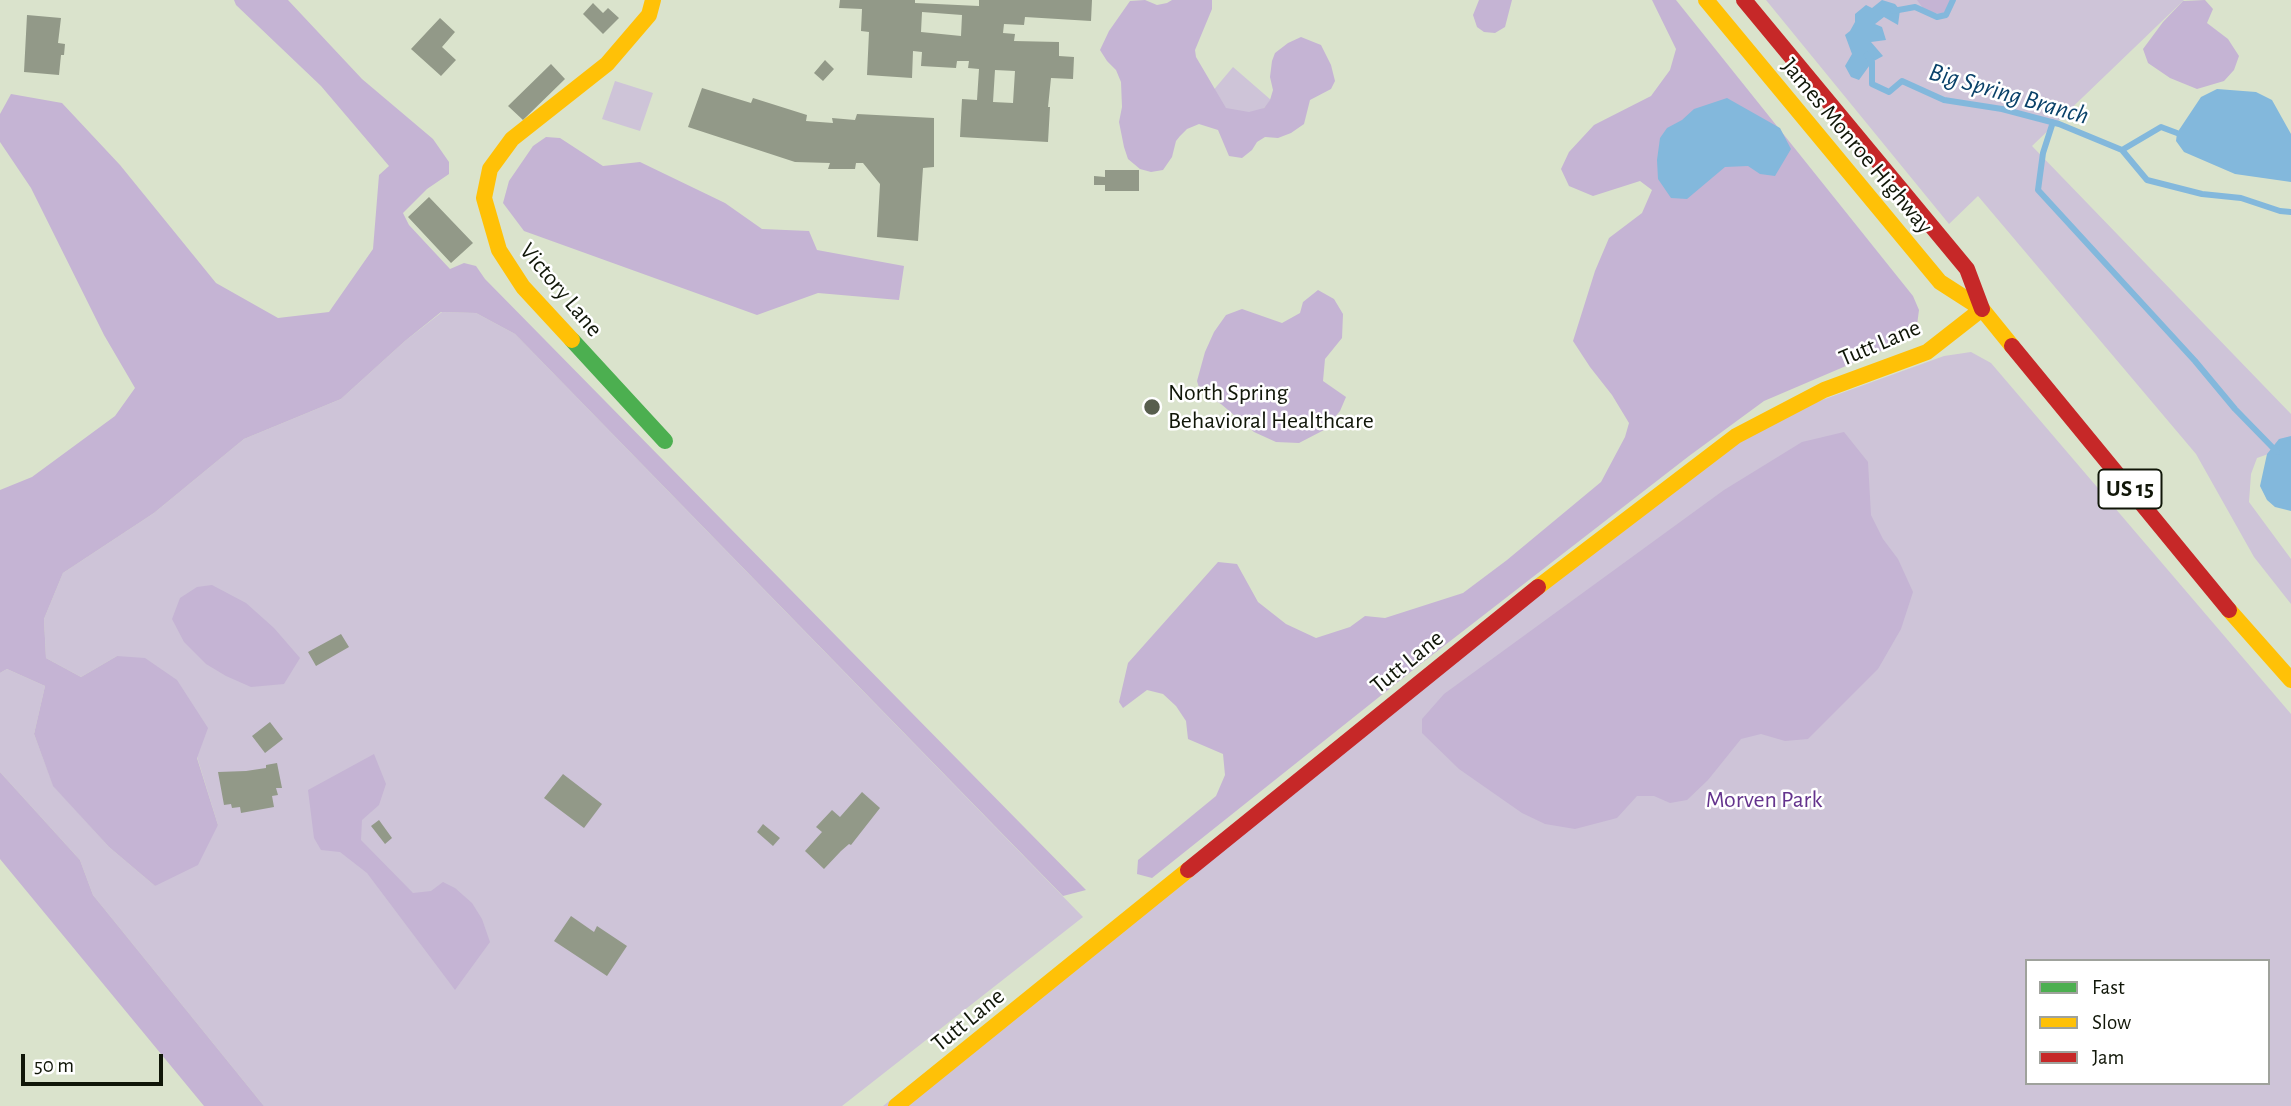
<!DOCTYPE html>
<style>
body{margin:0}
#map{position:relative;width:2291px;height:1106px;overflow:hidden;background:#dae3cc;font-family:"Alegreya Sans",sans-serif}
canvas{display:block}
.legend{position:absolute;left:2025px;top:959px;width:245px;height:126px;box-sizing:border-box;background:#fff;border:2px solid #9fa29c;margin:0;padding:9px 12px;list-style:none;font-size:21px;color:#101608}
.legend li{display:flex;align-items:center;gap:14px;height:35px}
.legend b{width:35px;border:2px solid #9fa29c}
.scale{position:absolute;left:21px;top:1054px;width:142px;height:32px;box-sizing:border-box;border:4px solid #101608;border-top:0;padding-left:9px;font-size:21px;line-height:24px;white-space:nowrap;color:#101608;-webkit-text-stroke:5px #fff;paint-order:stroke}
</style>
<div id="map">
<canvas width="2291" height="1106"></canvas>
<ul class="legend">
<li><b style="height:9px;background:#4caf50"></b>Fast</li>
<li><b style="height:9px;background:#ffc107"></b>Slow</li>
<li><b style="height:9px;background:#c62828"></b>Jam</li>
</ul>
<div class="scale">50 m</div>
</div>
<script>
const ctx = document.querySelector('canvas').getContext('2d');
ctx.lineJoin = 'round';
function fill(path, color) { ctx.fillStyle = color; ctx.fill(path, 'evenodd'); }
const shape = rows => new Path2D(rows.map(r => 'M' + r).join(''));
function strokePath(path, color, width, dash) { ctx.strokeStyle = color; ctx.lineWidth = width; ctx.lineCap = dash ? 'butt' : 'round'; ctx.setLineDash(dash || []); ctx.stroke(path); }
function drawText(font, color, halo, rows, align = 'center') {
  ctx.font = font + ' "Alegreya Sans",sans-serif'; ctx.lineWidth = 5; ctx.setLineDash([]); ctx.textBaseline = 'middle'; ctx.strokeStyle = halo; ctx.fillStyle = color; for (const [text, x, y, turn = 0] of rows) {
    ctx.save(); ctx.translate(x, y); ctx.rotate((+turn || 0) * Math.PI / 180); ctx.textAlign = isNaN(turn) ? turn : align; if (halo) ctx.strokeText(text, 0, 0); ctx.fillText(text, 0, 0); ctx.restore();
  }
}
fill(shape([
 [1766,0,2184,0,2032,146,2291,414,2291,446,2257,458,2251,474,2249,502,2291,559,2291,604,2254,557,2196,454,1978,196,1949,224],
 [1233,67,1271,100,1243,131,1206,99],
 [615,81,653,93,640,131,602,119],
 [442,312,476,313,515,334,1083,917,842,1106,264,1106,93,895,80,860,0,772,0,673,7,669,45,686,34,734,53,785,109,847,155,886,218,825,197,757,117,656,81,677,46,658,44,619,63,573,154,513,244,439,341,399,405,341],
 [1971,352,1991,363,2291,714,2291,1106,883,1106,1739,430,1944,356],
 [2027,961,2268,961,2268,1083,2027,1083]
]), '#cec4d8');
fill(shape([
 [234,0,288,0,362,79,433,139,449,162,449,174,427,189,403,213,409,225,450,269,464,263,476,266,485,279,1086,890,1063,896,515,334,476,313,441,312,405,341,341,399,244,439,154,513,63,573,44,619,46,658,81,677,117,656,145,658,177,680,208,728,197,758,218,825,198,865,155,886,109,847,53,786,34,734,45,686,7,669,0,673,0,490,32,477,115,416,135,388,104,335,31,188,0,142,0,114,11,94,62,103,120,165,216,283,278,318,329,312,373,249,379,175,389,166,321,86,236,5],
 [1145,0,1157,5,1167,3,1172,0,1212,0,1212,9,1195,50,1196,57,1226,108,1249,112,1264,108,1270,100,1273,90,1270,77,1272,61,1275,53,1288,43,1301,37,1321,45,1331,65,1335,81,1331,89,1310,100,1304,124,1291,133,1278,138,1265,137,1257,142,1252,150,1242,158,1229,156,1218,130,1199,124,1187,129,1180,136,1176,141,1172,157,1163,170,1151,172,1140,169,1128,159,1124,147,1119,122,1122,107,1121,82,1116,70,1107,61,1100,50,1109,31,1130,1],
 [1479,0,1512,0,1505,27,1495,33,1484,32,1477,27,1473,15],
 [1652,0,1676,0,1913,296,1919,310,1917,325,1906,337,1881,351,1764,401,1689,456,1418,666,1152,878,1137,874,1138,860,1216,796,1225,775,1223,754,1188,739,1186,721,1176,706,1163,694,1147,690,1123,708,1119,702,1128,663,1218,562,1237,564,1258,602,1286,624,1316,638,1350,627,1365,616,1385,618,1463,593,1507,560,1601,482,1625,437,1629,423,1612,395,1590,367,1573,341,1595,271,1609,238,1642,213,1652,190,1640,181,1593,196,1569,186,1561,169,1569,152,1594,125,1651,96,1670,70,1676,49],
 [1917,0,1953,0,1946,15,1925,11],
 [2205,0,2213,9,2207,23,2228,39,2239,56,2234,70,2224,81,2197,89,2170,78,2148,63,2143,49,2163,22,2183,1],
 [546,137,560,138,603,166,640,162,725,203,762,229,809,231,817,250,904,266,899,300,818,293,757,315,524,231,503,203,509,181,533,146],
 [1318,290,1334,299,1343,314,1342,338,1325,359,1323,381,1346,397,1340,411,1324,430,1299,443,1276,442,1254,432,1221,404,1200,391,1197,381,1205,352,1214,332,1226,315,1242,309,1282,323,1300,313,1303,302],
 [1844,432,1868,462,1871,515,1883,539,1898,559,1913,592,1901,629,1878,669,1808,739,1785,741,1761,734,1741,739,1708,780,1687,800,1670,803,1654,796,1637,796,1617,818,1575,829,1545,824,1522,813,1459,769,1422,733,1422,719,1444,694,1724,490,1802,442],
 [212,585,246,603,274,628,300,658,284,684,251,687,226,676,206,664,184,642,172,619,180,598,197,587],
 [374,754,386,784,379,805,362,820,361,840,413,893,431,891,443,882,455,888,472,903,482,919,490,942,455,990,367,873,340,852,321,850,314,838,308,790],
 [0,772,80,860,93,895,264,1106,204,1106,0,859]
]), '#c5b4d4');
fill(shape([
 [1882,0,1895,4,1900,10,1898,25,1884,17,1875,24,1882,27,1886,40,1871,42,1883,56,1872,62,1859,80,1851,77,1845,66,1852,54,1845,35,1850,31,1855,22,1855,14,1866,5,1872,8],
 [2217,89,2256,92,2272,100,2291,134,2291,182,2235,174,2184,152,2176,141,2177,133,2201,97],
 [1727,98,1780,128,1791,149,1775,176,1760,174,1748,166,1725,167,1687,199,1671,198,1658,179,1657,160,1660,138,1667,128,1682,120,1694,109],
 [2291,436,2291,511,2275,507,2267,500,2260,486,2267,454,2279,439]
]), '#83b8dc');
strokePath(shape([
 [1893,11,1915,7,1937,17,1946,15,1953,0],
 [1867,55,1872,62,1872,84,1889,92,1902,81,1944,100,2002,109,2059,124,2122,150,2147,180,2202,194,2241,198,2280,211,2291,212],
 [2053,122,2043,153,2038,190,2195,361,2235,409,2277,452],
 [2122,150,2161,127,2177,133]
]), '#83b8dc', 6);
fill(shape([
 [840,0,915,0,915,3,979,6,979,0,1092,0,1091,21,1025,17,1024,25,1004,24,1003,33,1015,34,1014,41,1059,42,1059,56,1074,57,1073,79,1051,78,1048,107,1050,107,1048,142,960,137,962,99,977,100,979,69,968,68,969,61,957,61,956,68,921,66,922,52,913,51,912,78,867,75,869,32,861,31,862,9,839,8],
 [922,12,962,15,961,36,921,32],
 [995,70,1015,71,1013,103,993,102],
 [593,3,603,13,608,8,619,18,603,34,583,14],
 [27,15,61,18,58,43,65,44,64,55,61,55,59,75,24,72],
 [440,18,455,32,442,47,456,60,441,76,411,49],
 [825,60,834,69,823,81,814,73],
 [551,64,565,79,523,120,508,106],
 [702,88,751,103,753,98,807,115,806,121,833,123,832,118,855,120,857,114,934,118,934,167,923,168,918,241,877,237,880,184,863,163,856,163,855,169,828,169,830,163,795,162,688,127],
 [1105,170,1139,170,1139,191,1105,191,1105,185,1094,185,1094,176,1105,177],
 [429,197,473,243,451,263,408,217],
 [341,634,349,647,316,666,308,652],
 [270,722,283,739,265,753,252,736],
 [277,763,282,788,276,788,278,795,272,796,274,807,241,813,240,807,232,808,231,804,224,805,218,772,246,771,266,768,266,765],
 [563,774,602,804,584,828,544,798],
 [862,792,880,808,851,845,849,844,841,851,824,869,805,851,822,832,816,827,832,810,840,817],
 [379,820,392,838,385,844,371,826],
 [763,824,780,838,773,846,757,832],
 [571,916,594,932,597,926,627,946,607,976,554,941]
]), '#929988');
strokePath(shape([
 [572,340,665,441]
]), '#4caf50', 16);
strokePath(shape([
 [1706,0,1940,282,1982,309,2012,346],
 [572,340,523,287,499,250,484,198,490,169,512,139,607,64,649,15,653,0],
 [1538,587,1736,436,1824,390,1927,352,1982,309],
 [2229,610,2291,680],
 [896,1106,1188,870]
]), '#ffc107', 16);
strokePath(shape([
 [1744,0,1967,269,1982,309],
 [2012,346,2229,610],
 [1188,870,1538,587]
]), '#c62828', 16);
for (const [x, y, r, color] of [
 [1152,407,9,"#575e4d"]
]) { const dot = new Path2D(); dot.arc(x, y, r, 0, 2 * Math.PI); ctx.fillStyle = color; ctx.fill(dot); strokePath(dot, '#fff', 2.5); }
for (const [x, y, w] of [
 [2130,489,63]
]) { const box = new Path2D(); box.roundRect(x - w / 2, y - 19.5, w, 39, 5); ctx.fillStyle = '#fff'; ctx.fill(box); strokePath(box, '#101608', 2); }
drawText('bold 23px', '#101608', null, [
 ["US 15",2130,489]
]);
drawText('24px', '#101608', '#fff', [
 ["James Monroe Highway",1857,146,50],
 ["Victory Lane",561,290,50],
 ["Tutt Lane",1880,343,-23],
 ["Tutt Lane",1407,662,-39],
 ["Tutt Lane",968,1020,-39]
]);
drawText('24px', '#101608', '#fff', [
 ["North Spring",1168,393],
 ["Behavioral Healthcare",1168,421]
], 'left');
drawText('24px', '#64338d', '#fff', [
 ["Morven Park",1764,800]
]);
drawText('italic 26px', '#094169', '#fff', [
 ["Big Spring Branch",2009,94,16]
]);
</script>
